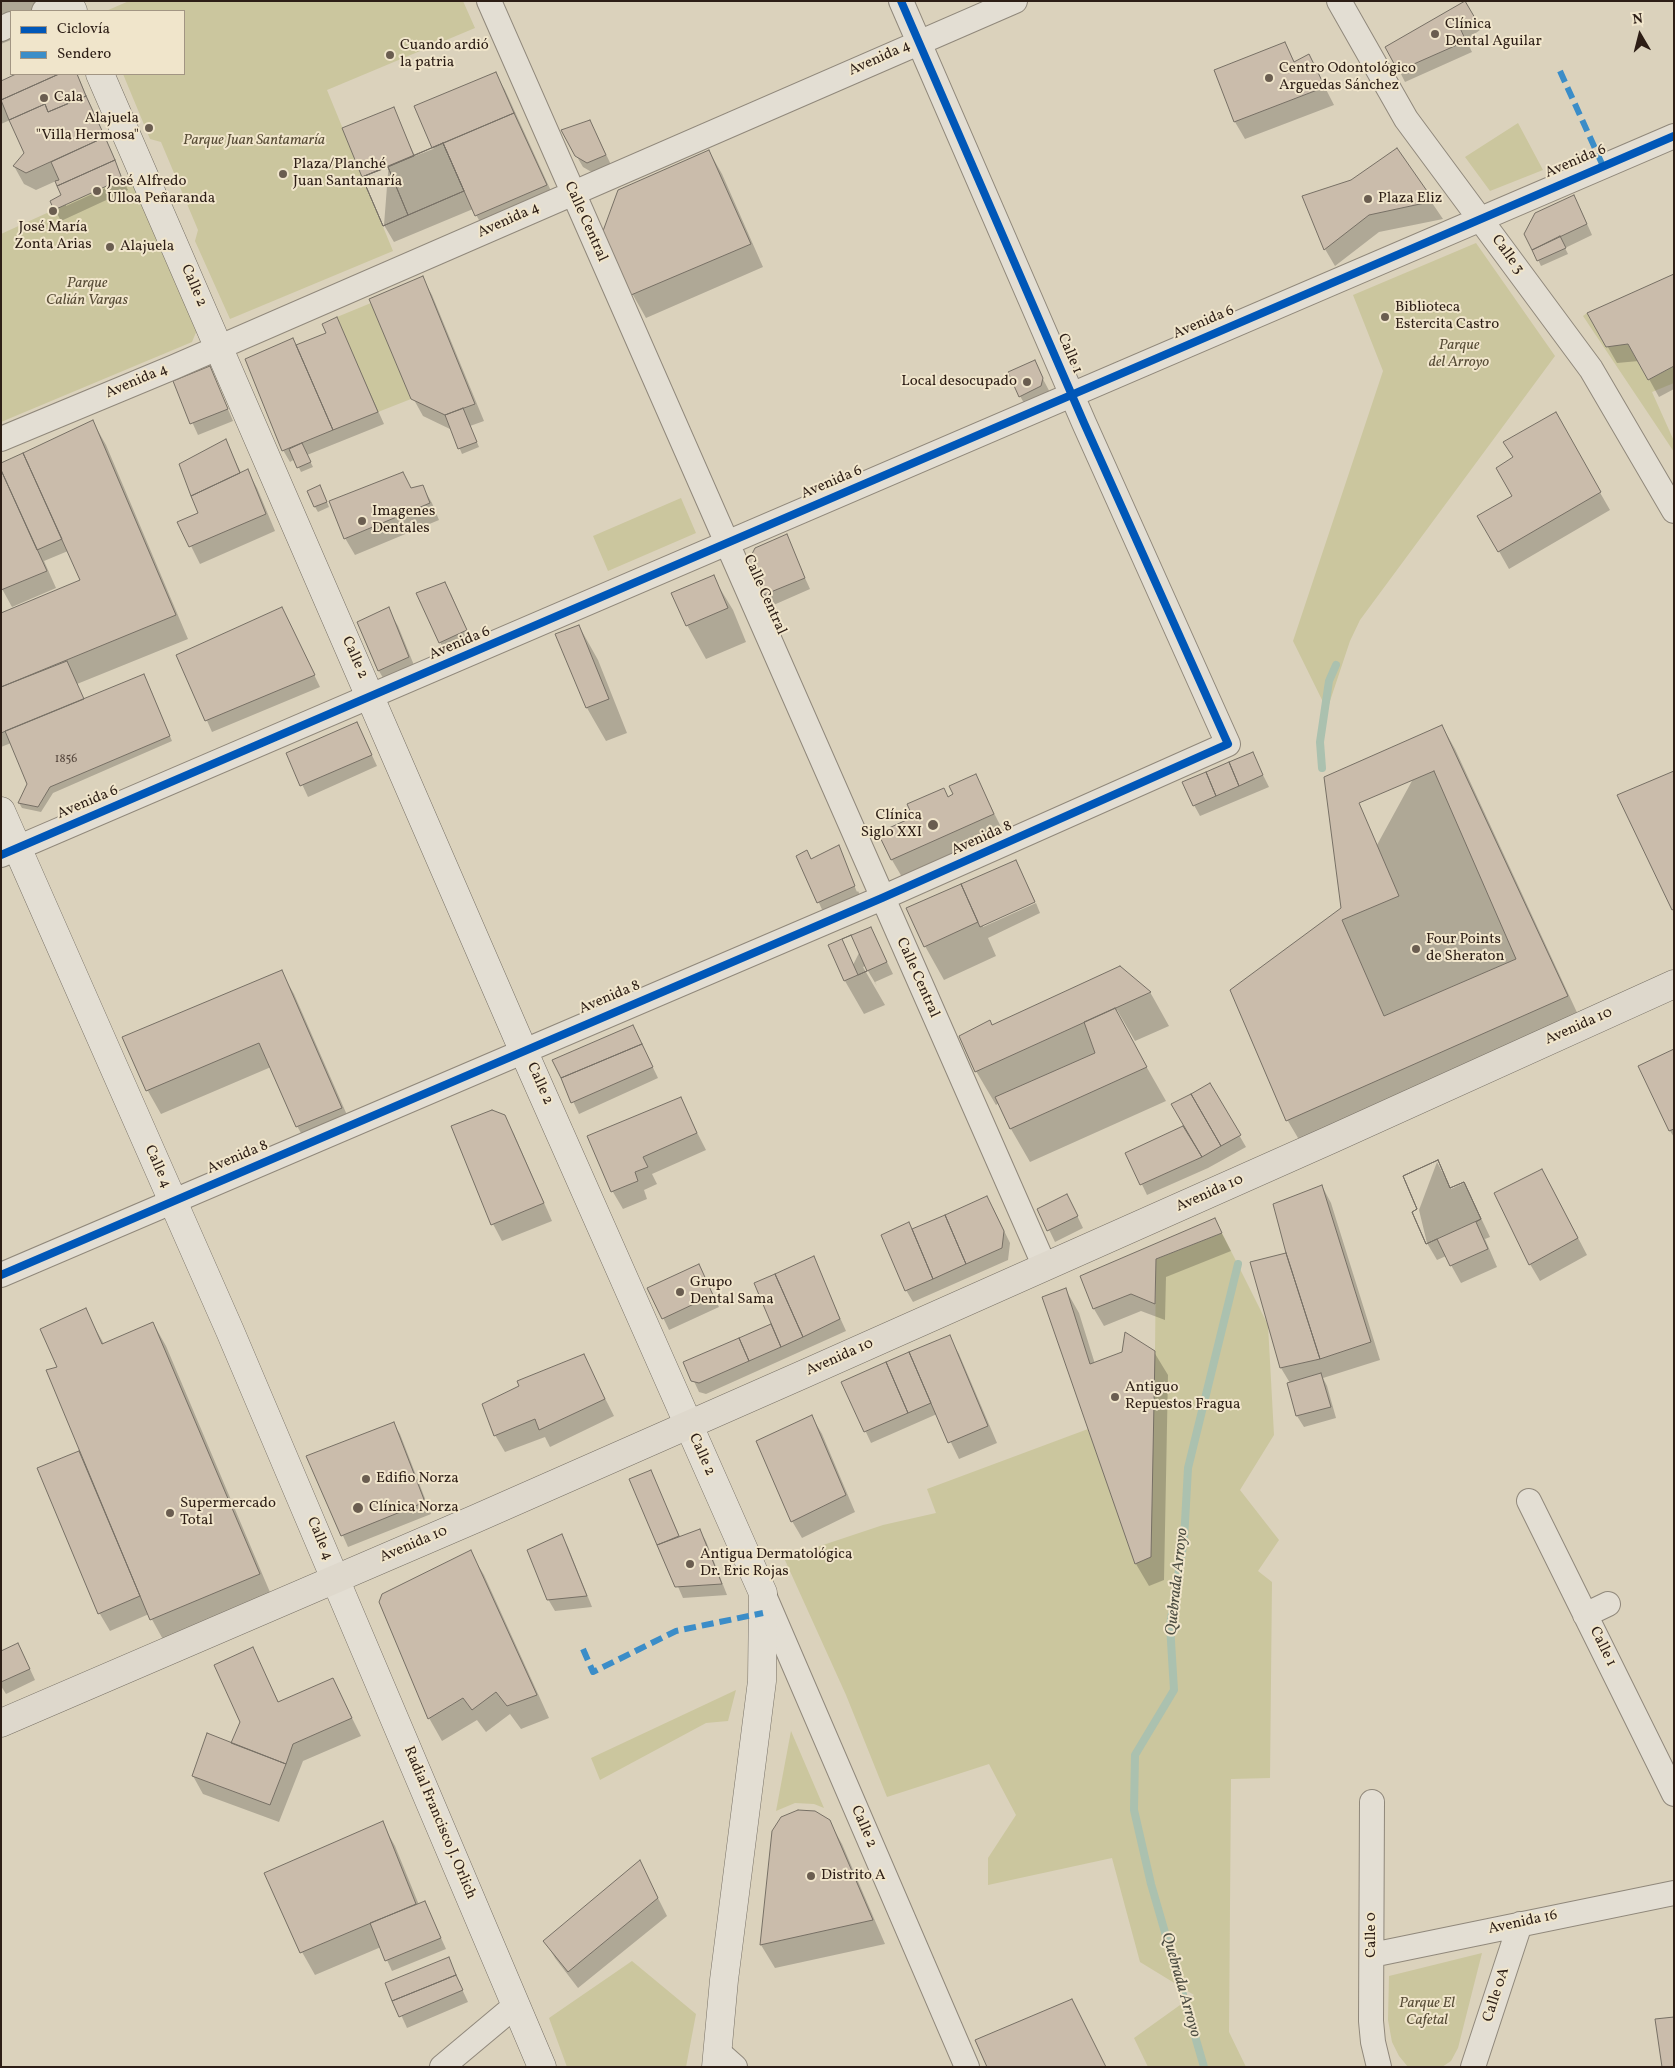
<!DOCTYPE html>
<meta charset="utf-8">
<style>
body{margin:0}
#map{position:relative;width:1675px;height:2068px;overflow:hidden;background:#dbd2bc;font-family:Vollkorn,serif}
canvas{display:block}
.frame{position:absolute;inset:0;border:2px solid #2d1e16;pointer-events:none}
.legend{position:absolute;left:10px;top:10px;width:175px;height:65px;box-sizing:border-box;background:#f0e5cb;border:1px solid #a29583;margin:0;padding:6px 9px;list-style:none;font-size:15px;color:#2d1e16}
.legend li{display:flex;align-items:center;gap:10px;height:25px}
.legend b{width:25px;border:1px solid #a29583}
.north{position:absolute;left:1615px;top:10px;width:50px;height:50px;-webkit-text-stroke:4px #f0e5cb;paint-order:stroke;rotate:352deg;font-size:14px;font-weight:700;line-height:20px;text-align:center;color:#2d1e16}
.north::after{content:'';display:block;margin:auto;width:18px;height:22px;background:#2d1e16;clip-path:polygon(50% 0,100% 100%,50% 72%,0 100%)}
</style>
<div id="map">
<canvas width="1675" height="2068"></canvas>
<div class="frame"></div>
<ul class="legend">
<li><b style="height:6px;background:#0057b8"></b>Ciclovía</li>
<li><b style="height:6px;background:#3b8dc8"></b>Sendero</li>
</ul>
<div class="north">N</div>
</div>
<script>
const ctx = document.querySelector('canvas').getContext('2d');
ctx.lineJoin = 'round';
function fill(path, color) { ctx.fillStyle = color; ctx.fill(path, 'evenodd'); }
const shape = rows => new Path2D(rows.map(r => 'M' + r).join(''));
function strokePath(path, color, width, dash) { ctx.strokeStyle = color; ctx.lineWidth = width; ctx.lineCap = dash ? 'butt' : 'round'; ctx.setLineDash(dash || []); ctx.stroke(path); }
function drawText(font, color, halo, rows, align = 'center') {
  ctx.font = font + ' Vollkorn,serif'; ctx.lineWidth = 4; ctx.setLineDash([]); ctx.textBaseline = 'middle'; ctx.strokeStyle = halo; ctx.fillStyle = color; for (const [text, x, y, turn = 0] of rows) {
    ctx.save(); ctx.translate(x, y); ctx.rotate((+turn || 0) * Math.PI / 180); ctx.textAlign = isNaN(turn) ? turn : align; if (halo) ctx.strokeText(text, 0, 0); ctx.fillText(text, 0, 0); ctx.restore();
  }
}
fill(shape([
 [129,1,463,1,475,28,327,90,393,251,230,319,195,241,198,230,161,142,150,139,123,74,184,74,184,11,106,11],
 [1518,123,1543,170,1490,191,1465,157],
 [130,175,197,330,192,342,1,422,1,234],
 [1476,243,1555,356,1360,620,1350,641,1327,710,1293,641,1383,371,1353,295],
 [371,303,411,399,378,412,337,317],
 [1587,313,1606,346,1628,344,1648,380,1674,366,1674,383,1652,392,1674,441,1674,452,1583,316],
 [681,498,696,533,608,571,593,536],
 [1222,1233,1268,1325,1274,1435,1240,1490,1279,1540,1258,1571,1272,1582,1270,1778,1231,1779,1229,2032,1246,2067,1148,2067,1134,2038,1194,1995,1140,1962,1112,1858,988,1885,988,1858,1016,1815,989,1764,887,1797,846,1695,784,1558,883,1525,936,1513,927,1489,1088,1429,1135,1564,1155,1351,1156,1259],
 [736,1690,728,1721,706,1723,600,1780,591,1758],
 [791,1731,824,1808,814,1804,795,1803,776,1811],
 [1482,1953,1458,2048,1451,2061,1442,2067,1408,2067,1399,2056,1392,2042,1388,2020,1389,1976],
 [632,1961,696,2014,686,2067,567,2067,549,2018]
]), '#cbc69e');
fill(shape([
 [1,1,48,1,52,11,11,11,11,40,1,44],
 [1465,3,1480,30,1466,40,1472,52,1405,82,1399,70],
 [1285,44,1295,63,1309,56,1334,105,1245,139,1235,122,1215,71],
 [495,73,505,90,556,202,486,233,473,209,394,242,384,225,393,109,415,156,433,149],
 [18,74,77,74,122,177,66,204,66,206,123,180,128,190,61,221,51,202,63,196,56,181,36,190,24,184,14,166,25,153,10,120,1,124,1,82],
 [596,133,612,167,595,174,583,167,576,155],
 [1396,150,1443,219,1379,232,1335,266,1325,249,1352,181],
 [709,151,722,174,763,267,646,318,633,295,605,231],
 [1580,208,1592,235,1565,248,1568,254,1541,266,1526,234],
 [1674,276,1674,389,1659,397,1639,361,1617,363,1589,314],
 [422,277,432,295,484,421,470,426,479,447,462,454,452,430,423,416,413,398],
 [337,319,384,424,307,455,313,467,301,472,295,459,290,462,283,450,296,346,327,334],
 [1034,362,1055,402,1033,419,1020,396],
 [210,367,233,421,198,435,174,382],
 [1555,414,1610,510,1509,569,1479,516,1514,497,1514,458],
 [93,422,106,445,188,639,77,684,84,700,147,681,172,741,53,793,41,812,22,808,19,803,28,784,11,743,1,747,1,614,82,581,68,551,44,561,56,588,12,607,1,587],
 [226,441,241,473,247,470,257,488,275,531,200,564,179,522,199,514],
 [422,486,432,503,439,520,355,555,345,538,412,490],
 [323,492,329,507,318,512,315,507],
 [786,536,810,589,769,607,763,596],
 [713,577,733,610,746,642,706,659,687,625],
 [451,594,472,642,446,653,440,642],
 [388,609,398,626,418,675,389,688,379,671,359,623],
 [288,620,320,687,212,732,178,655],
 [579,626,598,660,627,733,606,741,587,708],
 [357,723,377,766,308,797,288,754],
 [1442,726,1455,749,1580,1019,1301,1143,1288,1121,1231,991,1342,909],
 [1252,753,1269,787,1200,816,1194,805],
 [975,775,1003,831,902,877,892,860,914,817,948,798],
 [838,847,844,857,842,857,857,892,858,891,861,897,824,914,798,856,811,860],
 [1016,861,1035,901,983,925,983,927,1036,903,1040,913,988,938,996,956,944,980,925,946],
 [871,929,893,974,875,982,877,986,865,966,863,967,885,1005,864,1014,845,981],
 [281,971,294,994,354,1131,310,1149,297,1126,271,1067,161,1114,148,1091,124,1037],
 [1150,992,1169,1026,1135,1041,1117,1010,1114,1010,1166,1101,1030,1162,1011,1129,999,1103,996,1105,976,1071,992,1027],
 [633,1026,658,1078,579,1114,554,1060],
 [1674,1051,1674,1137,1670,1131],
 [1210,1085,1246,1147,1208,1168,1147,1195,1127,1153,1185,1126],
 [680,1099,706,1150,652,1174,657,1184,644,1190,647,1199,623,1209,613,1192,589,1137],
 [504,1116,514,1134,552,1221,502,1241,493,1224],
 [1437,1162,1451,1189,1464,1183,1473,1201,1490,1237,1485,1239,1497,1267,1461,1283,1446,1256,1437,1260,1427,1243,1419,1210],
 [1322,1186,1331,1203,1380,1360,1323,1378,1327,1386,1336,1418,1304,1427,1297,1416,1290,1383,1281,1368,1251,1263,1287,1254],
 [1552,1188,1587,1255,1540,1281,1530,1264],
 [1073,1207,1083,1228,1055,1242,1039,1209],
 [993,1208,1010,1243,1008,1260,913,1302,906,1290,909,1224,913,1230],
 [1215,1220,1231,1251,1166,1277,1165,1320,1141,1311,1104,1326,1094,1309,1082,1277],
 [813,1258,846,1331,706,1394,699,1392,685,1362,773,1324],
 [699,1266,719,1307,669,1330,649,1288],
 [1066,1290,1079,1313,1095,1364,1154,1352,1168,1375,1164,1580,1149,1586,1136,1564],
 [85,1310,104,1344,153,1323,166,1346,272,1597,165,1643,149,1614,110,1631,100,1614,39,1468,79,1453,84,1463,86,1462,58,1368],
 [949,1337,959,1354,997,1443,959,1459,937,1414,871,1443,843,1382],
 [583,1355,614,1416,550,1447,545,1437,505,1452,495,1435],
 [812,1417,822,1434,855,1512,802,1538,792,1521],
 [393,1423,400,1434,431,1514,348,1547,308,1457],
 [650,1472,680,1537,699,1530,706,1541,727,1595,683,1598,631,1480],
 [562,1536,568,1547,592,1607,555,1611,548,1599],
 [470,1552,484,1575,549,1718,521,1729,510,1714,486,1732,477,1720,442,1741,429,1718],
 [253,1649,279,1703,333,1680,361,1736,303,1761,279,1822,203,1794,193,1776,232,1744,241,1722],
 [1,1652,24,1656,35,1680,6,1694,1,1686],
 [829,1821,842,1844,885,1944,775,1968,761,1945,774,1831],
 [382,1823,395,1846,419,1905,425,1902,446,1949,392,1971,381,1947,315,1975,302,1952],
 [640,1862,667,1916,578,1988,555,1958,545,1941],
 [448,1959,468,2002,407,2028,387,1984]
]), '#0003');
strokePath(shape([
 [1322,768,1320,742,1329,681,1336,665],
 [1204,2067,1151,1884,1134,1810,1135,1755,1174,1690,1170,1625,1184,1540,1188,1468,1238,1264]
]), '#abc1af', 8);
const building = shape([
 [1465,1,1475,18,1460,28,1466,41,1398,71,1385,47,1465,1],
 [1285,42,1294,62,1309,54,1325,87,1234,122,1214,70,1285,42],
 [496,72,514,113,432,148,414,106,496,72],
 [16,74,59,74,1,100,1,81,16,74],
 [59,74,77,74,86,96,48,112,45,104,9,120,1,100,59,74],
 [86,96,105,137,26,173,13,166,24,153,9,120,45,104,48,112,86,96],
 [394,107,414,156,362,177,342,128,394,107],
 [514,113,547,185,475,216,443,143,514,113],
 [590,120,606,155,587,163,575,156,561,130,590,120],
 [105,137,115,160,57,186,55,181,59,180,51,162,105,137],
 [443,143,464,191,383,226,362,177,443,143],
 [443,143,464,191,408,215,388,167,443,143],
 [1397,148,1434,201,1369,215,1324,250,1302,196,1351,180,1397,148],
 [709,150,751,244,631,295,603,231,618,190,709,150],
 [115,160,122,179,54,210,50,201,61,195,57,186,115,160],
 [388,167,408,215,383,226,362,177,388,167],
 [1574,195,1587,224,1532,250,1524,234,1535,213,1574,195],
 [1560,236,1566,248,1537,261,1532,250,1560,236],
 [1674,274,1674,366,1648,380,1628,344,1606,347,1587,313,1674,274],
 [423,276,475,404,445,415,411,399,369,299,423,276],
 [337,317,378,412,333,430,296,345,326,333,322,324,337,317],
 [293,338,333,430,282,451,245,359,293,338],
 [1035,360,1043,378,1041,386,1019,397,1008,372,1035,360],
 [210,366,228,409,190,424,173,381,210,366],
 [463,408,477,442,458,449,445,415,463,408],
 [1556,412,1601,492,1498,552,1477,516,1512,496,1496,468,1513,457,1503,442,1556,412],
 [93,420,176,615,1,687,1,613,80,580,23,453,93,420],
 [226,439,240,473,191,496,179,464,226,439],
 [302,443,311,462,297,468,289,449,302,443],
 [23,453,62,539,37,550,1,470,1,463,23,453],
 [248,469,266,514,189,547,177,522,198,513,191,496,248,469],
 [1,470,47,571,1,590,1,470],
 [403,472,411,488,423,485,430,503,344,539,329,501,403,472],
 [320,485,327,502,314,507,307,491,320,485],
 [787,534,805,578,761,596,748,562,755,548,787,534],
 [714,575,728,608,686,626,671,593,714,575],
 [445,582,467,630,439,643,416,593,445,582],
 [282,607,315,675,205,721,176,655,282,607],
 [389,607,409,657,378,671,357,622,389,607],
 [579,625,609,699,586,708,555,634,579,625],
 [67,661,84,699,1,733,1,687,67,661],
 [144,674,170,736,50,787,38,807,18,803,27,784,5,731,144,674],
 [357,722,372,755,300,786,286,753,357,722],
 [1442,725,1568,996,1286,1121,1230,990,1341,908,1324,777,1442,725],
 [1253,752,1263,775,1239,786,1229,762,1253,752],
 [1229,762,1239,786,1216,796,1206,772,1229,762],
 [1434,771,1516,959,1384,1016,1342,920,1399,896,1359,803,1434,771],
 [1674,771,1674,909,1672,910,1617,795,1674,771],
 [1206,772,1216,796,1193,806,1182,782,1206,772],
 [976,774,994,814,891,860,878,833,913,817,907,804,944,788,948,797,953,794,949,786,976,774],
 [839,845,855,886,817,903,796,856,807,850,811,859,839,845],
 [1016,860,1035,902,980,927,961,884,1016,860],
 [961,884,978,922,924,947,906,908,961,884],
 [871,927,887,962,858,975,842,939,871,927],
 [851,935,867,971,844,981,828,945,851,935],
 [1120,966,1151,992,975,1072,959,1036,990,1020,992,1025,1120,966],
 [282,970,342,1108,296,1127,259,1043,146,1091,122,1037,282,970],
 [1115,1008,1147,1067,1010,1129,995,1097,1095,1053,1084,1022,1115,1008],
 [633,1025,642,1044,561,1078,552,1060,633,1025],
 [642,1044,653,1067,571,1103,561,1078,642,1044],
 [1674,1049,1674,1129,1669,1131,1638,1066,1674,1049],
 [1210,1083,1241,1135,1221,1146,1191,1094,1210,1083],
 [1191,1094,1221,1146,1202,1157,1171,1104,1191,1094],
 [681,1097,697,1133,643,1157,648,1167,635,1172,638,1181,611,1192,587,1136,681,1097],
 [492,1110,505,1115,544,1203,491,1225,451,1126,492,1110],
 [1183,1126,1202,1157,1140,1185,1125,1153,1183,1126],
 [1438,1160,1450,1188,1464,1182,1481,1219,1476,1222,1488,1249,1450,1266,1437,1239,1426,1244,1412,1212,1417,1209,1403,1176,1438,1160],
 [1438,1160,1450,1188,1464,1182,1481,1219,1426,1244,1412,1212,1417,1209,1403,1176,1438,1160],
 [1542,1169,1578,1238,1529,1265,1494,1193,1542,1169],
 [1322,1185,1371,1342,1320,1359,1286,1253,1273,1204,1322,1185],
 [1067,1194,1078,1216,1047,1231,1037,1209,1067,1194],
 [987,1196,1004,1231,1002,1248,966,1264,945,1215,987,1196],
 [945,1215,966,1264,933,1279,912,1229,945,1215],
 [1215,1218,1222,1233,1156,1259,1155,1304,1131,1294,1093,1309,1080,1276,1215,1218],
 [909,1222,933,1279,905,1291,881,1235,909,1222],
 [1286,1253,1320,1359,1280,1368,1250,1262,1286,1253],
 [814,1256,840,1319,803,1337,775,1274,814,1256],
 [699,1264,713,1295,662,1319,647,1288,699,1264],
 [775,1274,803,1337,781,1347,754,1283,775,1274],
 [1066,1288,1090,1364,1122,1352,1125,1332,1155,1351,1151,1557,1135,1564,1042,1297,1066,1288],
 [86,1308,102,1344,153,1322,260,1574,150,1620,46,1370,57,1367,40,1329,86,1308],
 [771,1324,781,1347,749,1361,739,1338,771,1324],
 [950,1335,988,1426,948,1443,909,1352,950,1335],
 [739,1338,749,1361,699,1383,691,1381,683,1362,739,1338],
 [909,1352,931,1403,908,1413,886,1362,909,1352],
 [584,1354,605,1399,539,1430,535,1419,494,1436,482,1404,519,1386,517,1381,584,1354],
 [886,1362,908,1413,864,1432,841,1382,886,1362],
 [1321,1373,1331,1407,1296,1416,1287,1383,1321,1373],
 [812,1415,846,1495,791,1522,756,1441,812,1415],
 [394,1422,425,1502,341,1536,306,1456,394,1422],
 [79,1451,140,1596,98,1614,37,1468,79,1451],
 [651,1470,679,1536,657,1545,629,1479,651,1470],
 [700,1529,722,1584,675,1587,657,1545,700,1529],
 [562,1534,587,1596,547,1600,527,1550,562,1534],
 [471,1550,537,1695,507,1706,496,1692,472,1710,463,1698,428,1719,379,1602,382,1594,471,1550],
 [18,1643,30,1669,1,1682,1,1651,18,1643],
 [253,1647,278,1702,333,1678,352,1718,293,1744,286,1764,231,1743,240,1722,214,1665,253,1647],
 [207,1733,286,1764,270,1805,192,1776,207,1733],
 [798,1810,815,1811,830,1820,873,1920,760,1945,772,1831,781,1817,798,1810],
 [383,1821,416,1904,300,1953,264,1873,383,1821],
 [640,1860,658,1898,568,1972,543,1941,640,1860],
 [425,1901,441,1938,385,1961,370,1923,425,1901],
 [449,1957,456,1975,392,2001,385,1983,449,1957],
 [456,1975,463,1990,399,2017,392,2001,456,1975],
 [1072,1999,1106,2067,987,2067,975,2040,1072,1999],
 [1674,2017,1674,2067,1662,2067,1655,2019,1674,2017]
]);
fill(building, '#cabcab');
strokePath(building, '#777065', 1);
const street = shape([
 [489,1,1045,1267],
 [1339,1,1406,119,1591,369,1674,511],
 [44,11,69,1],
 [1,29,11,24],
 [1,439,174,367,1015,1],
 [1,855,1674,136],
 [1,1275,882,898,1228,744,1084,423,901,1],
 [1529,1501,1674,1794],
 [764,1595,967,2067],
 [1585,1615,1608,1604],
 [1372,1802,1371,2021,1373,2042,1379,2067],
 [1372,1955,1674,1893],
 [717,2051,735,2067],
 [442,2067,516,2005],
 [1473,2067,1520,1924]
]);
const secondary = shape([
 [68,1,73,11],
 [100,74,523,1050,763,1593,762,1681,724,1980,716,2067],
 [1,811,230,1331,542,2067]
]);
const primary = shape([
 [1,1723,475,1519,804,1374,1332,1139,1674,984]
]);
strokePath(street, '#90887b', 26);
strokePath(secondary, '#777065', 29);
strokePath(primary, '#777065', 29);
strokePath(street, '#e3ded3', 24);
strokePath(secondary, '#e3ded3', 28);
strokePath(primary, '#ded8cc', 28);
strokePath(shape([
 [1560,71,1603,166],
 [583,1649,593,1672,676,1631,763,1613]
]), '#3b8dc8', 6, [12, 6]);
strokePath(shape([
 [1,855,1674,136],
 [1,1275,882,898,1228,744,1084,423,901,1]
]), '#0057b8', 8);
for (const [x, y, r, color] of [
 [1435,34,5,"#6a5d50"],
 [390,55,5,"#6a5d50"],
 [1269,78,5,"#6a5d50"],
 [44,98,5,"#6a5d50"],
 [149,128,5,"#6a5d50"],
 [283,174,5,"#6a5d50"],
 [97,191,5,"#6a5d50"],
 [1368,199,5,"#6a5d50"],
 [53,211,5,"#6a5d50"],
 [110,247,5,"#6a5d50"],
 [1385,317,5,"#6a5d50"],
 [1027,382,5,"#6a5d50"],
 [362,521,5,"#6a5d50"],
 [933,825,6,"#6a5d50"],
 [1416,949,5,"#6a5d50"],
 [680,1292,5,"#6a5d50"],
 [1115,1397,5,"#6a5d50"],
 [366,1479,5,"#6a5d50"],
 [358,1508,6,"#6a5d50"],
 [170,1513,5,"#6a5d50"],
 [690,1564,5,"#6a5d50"],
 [811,1876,5,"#6a5d50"]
]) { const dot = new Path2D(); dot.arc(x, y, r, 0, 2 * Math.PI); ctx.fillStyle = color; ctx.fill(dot); strokePath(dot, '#f0e5cb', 2); }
drawText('12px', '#55463c', null, [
 ["1856",66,760]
]);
drawText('15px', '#2d1e16', '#f0e5cb', [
 ["Clínica",1445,25],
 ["Dental Aguilar",1445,42],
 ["Cuando ardió",400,46],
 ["la patria",400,63],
 ["Centro Odontológico",1279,69],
 ["Arguedas Sánchez",1279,86],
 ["Cala",54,98],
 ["Alajuela",139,119,"right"],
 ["\"Villa Hermosa\"",139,136,"right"],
 ["Plaza/Planché",293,165],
 ["Juan Santamaría",293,182],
 ["José Alfredo",107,182],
 ["Ulloa Peñaranda",107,199],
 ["Plaza Eliz",1378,199],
 ["José María",53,228,"center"],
 ["Zonta Arias",53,245,"center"],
 ["Alajuela",120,247],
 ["Biblioteca",1395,308],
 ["Estercita Castro",1395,325],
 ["Local desocupado",1017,382,"right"],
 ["Imagenes",372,512],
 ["Dentales",372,529],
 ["Clínica",922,816,"right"],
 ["Siglo XXI",922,833,"right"],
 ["Four Points",1426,940],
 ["de Sheraton",1426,957],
 ["Grupo",690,1283],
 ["Dental Sama",690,1300],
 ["Antiguo",1125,1388],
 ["Repuestos Fragua",1125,1405],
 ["Edifio Norza",376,1479],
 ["Supermercado",180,1504],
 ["Total",180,1521],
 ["Clínica Norza",369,1508],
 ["Antigua Dermatológica",700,1555],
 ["Dr. Eric Rojas",700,1572],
 ["Distrito A",821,1876]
], 'left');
drawText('15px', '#2d1e16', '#f0e5cb', [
 ["Avenida 4",880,59,-24],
 ["Avenida 6",1576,162,-23],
 ["Avenida 4",509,221,-24],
 ["Calle Central",585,222,66],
 ["Calle 3",1507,255,54],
 ["Calle 2",193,286,67],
 ["Avenida 6",1204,323,-23],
 ["Calle 1",1069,354,67],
 ["Avenida 4",137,382,-23],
 ["Avenida 6",832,483,-23],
 ["Calle Central",764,595,66],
 ["Avenida 6",460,644,-23],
 ["Calle 2",354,658,66],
 ["Avenida 6",88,803,-23],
 ["Avenida 8",982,839,-24],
 ["Calle Central",917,978,66],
 ["Avenida 8",610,998,-23],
 ["Avenida 10",1579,1027,-24],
 ["Calle 2",539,1084,66],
 ["Avenida 8",238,1158,-23],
 ["Calle 4",157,1167,66],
 ["Avenida 10",1210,1194,-24],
 ["Avenida 10",840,1358,-24],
 ["Calle 2",701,1455,66],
 ["Calle 4",319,1539,67],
 ["Avenida 10",414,1545,-23],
 ["Calle 1",1602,1647,64],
 ["Radial Francisco J. Orlich",439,1823,67],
 ["Calle 2",863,1827,67],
 ["Avenida 16",1523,1923,-12],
 ["Calle 0",1372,1935,-90],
 ["Calle 0A",1497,1995,-72]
]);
drawText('italic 15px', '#584d37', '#f0e5cb', [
 ["Parque Juan Santamaría",254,141],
 ["Parque",87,284],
 ["Calián Vargas",87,301],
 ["Parque",1459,346],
 ["del Arroyo",1459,363],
 ["Parque El",1427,2004],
 ["Cafetal",1427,2021]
]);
drawText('italic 16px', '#4d4d42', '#f0e5cb', [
 ["Quebrada Arroyo",1178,1582,-84],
 ["Quebrada Arroyo",1180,1985,74]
]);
</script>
